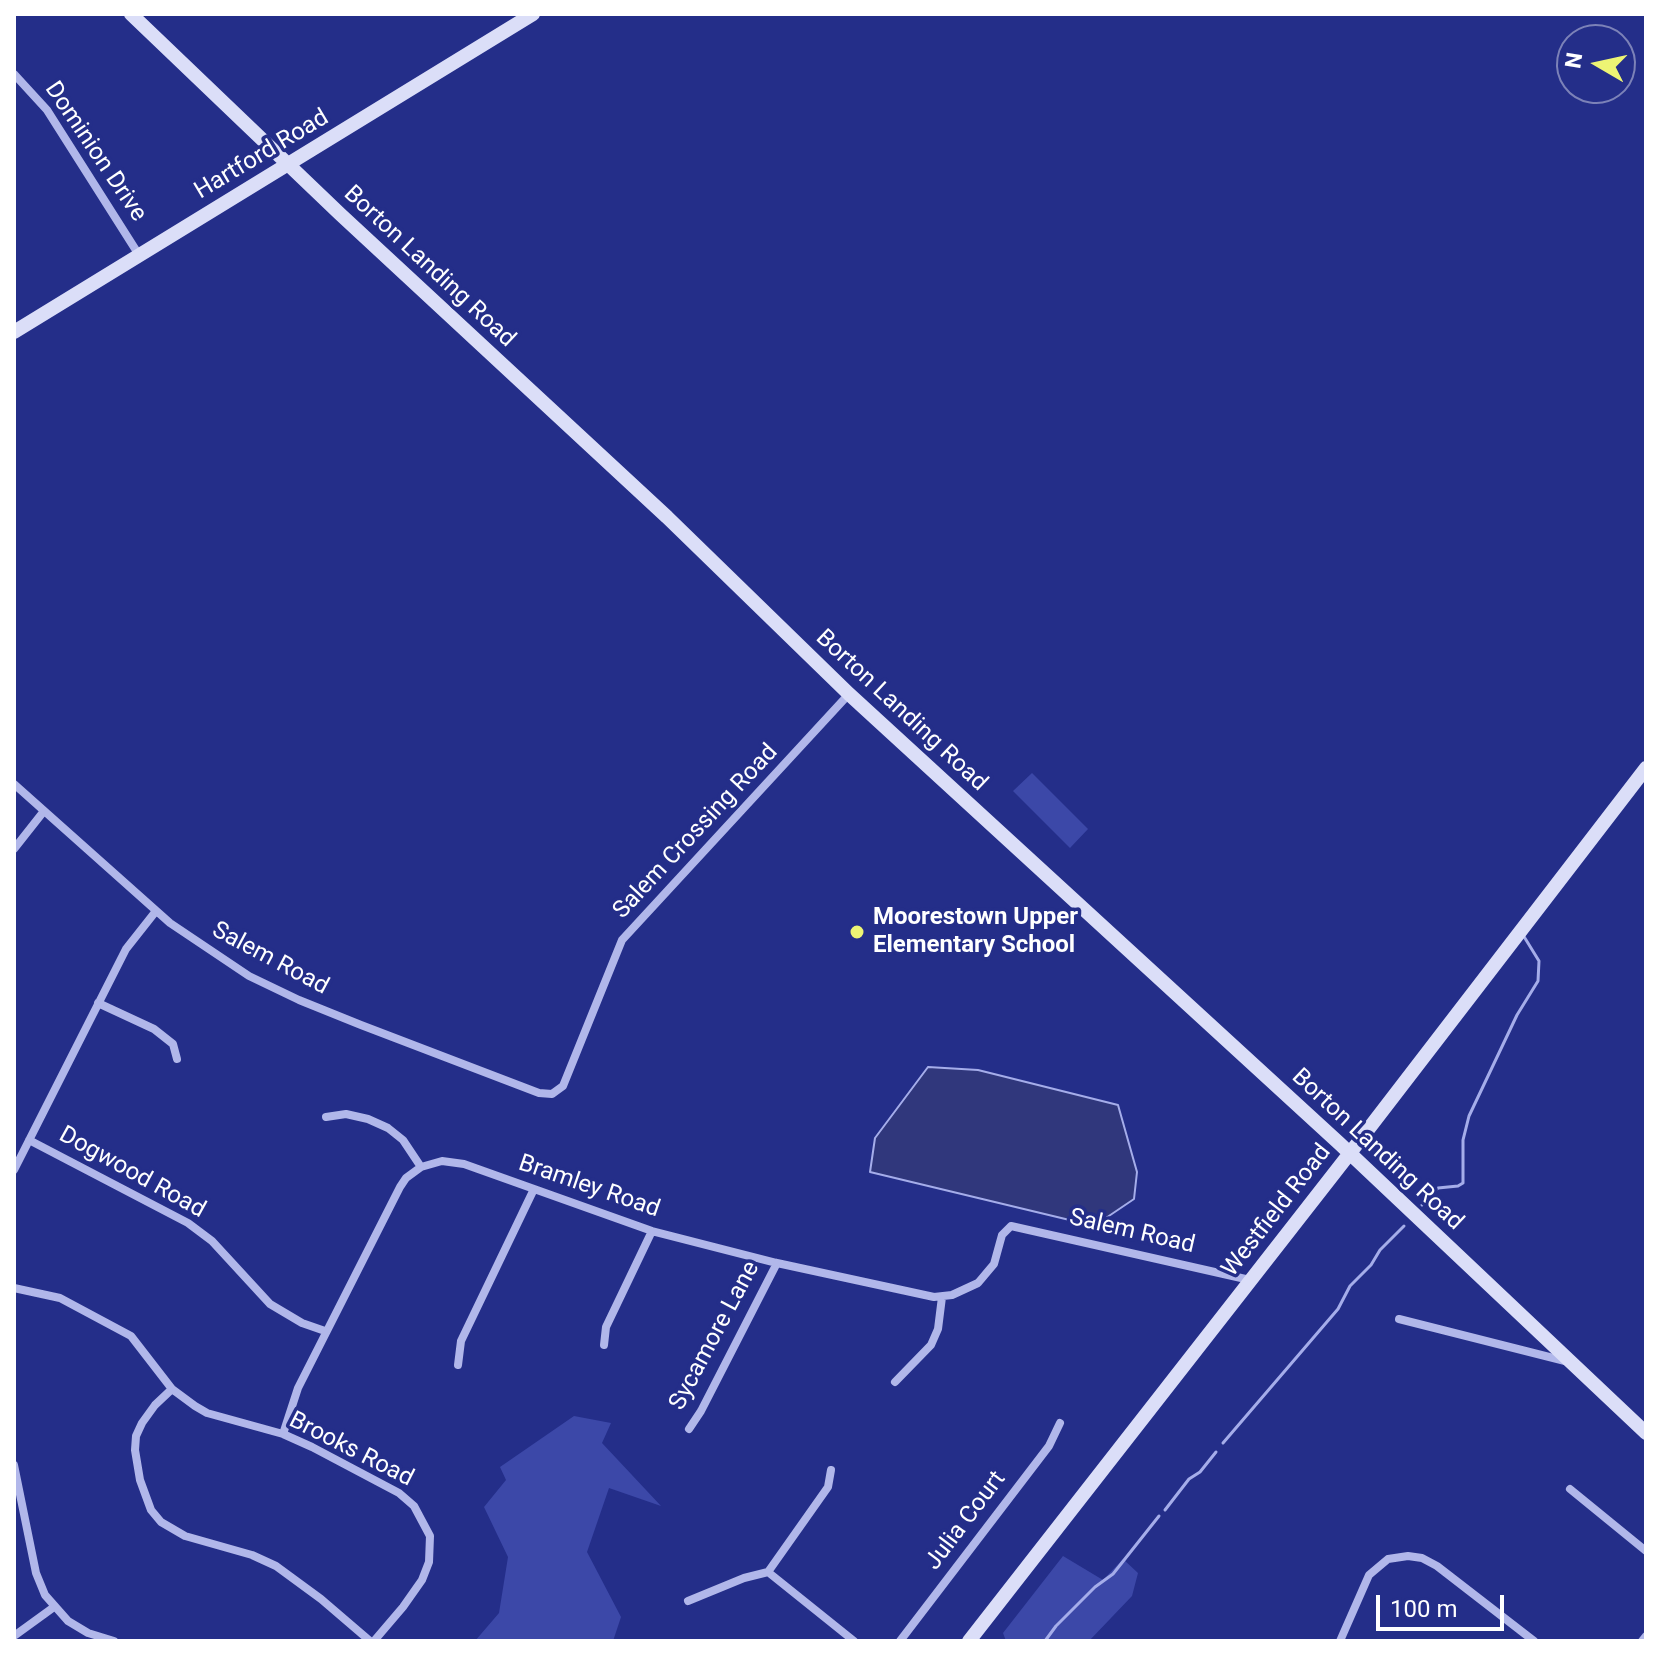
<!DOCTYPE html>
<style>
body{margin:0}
#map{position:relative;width:1660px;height:1655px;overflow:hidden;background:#242e89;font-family:Roboto,sans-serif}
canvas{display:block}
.frame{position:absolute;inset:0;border:16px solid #fff;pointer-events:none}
.north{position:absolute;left:1556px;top:24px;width:80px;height:80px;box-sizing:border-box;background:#242e89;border:2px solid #7c82b8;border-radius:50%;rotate:279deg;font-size:22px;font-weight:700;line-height:32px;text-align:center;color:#fff}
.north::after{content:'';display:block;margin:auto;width:28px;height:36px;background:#edf474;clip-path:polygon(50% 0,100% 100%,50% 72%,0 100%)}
.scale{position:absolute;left:1376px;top:1595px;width:128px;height:36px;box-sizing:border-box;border:4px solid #fff;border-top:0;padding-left:10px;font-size:24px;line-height:28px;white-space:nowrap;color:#fff;-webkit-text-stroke:6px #242e89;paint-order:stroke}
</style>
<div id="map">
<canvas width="1660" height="1655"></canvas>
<div class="frame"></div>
<div class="north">N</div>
<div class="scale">100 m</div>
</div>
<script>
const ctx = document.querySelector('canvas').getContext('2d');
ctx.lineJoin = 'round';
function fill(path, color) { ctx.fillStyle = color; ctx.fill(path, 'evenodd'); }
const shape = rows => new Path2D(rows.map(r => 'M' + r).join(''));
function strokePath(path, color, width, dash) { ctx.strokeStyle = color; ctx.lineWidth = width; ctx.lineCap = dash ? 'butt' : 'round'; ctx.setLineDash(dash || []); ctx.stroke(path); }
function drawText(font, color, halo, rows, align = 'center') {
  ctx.font = font + ' Roboto,sans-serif'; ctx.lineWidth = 7; ctx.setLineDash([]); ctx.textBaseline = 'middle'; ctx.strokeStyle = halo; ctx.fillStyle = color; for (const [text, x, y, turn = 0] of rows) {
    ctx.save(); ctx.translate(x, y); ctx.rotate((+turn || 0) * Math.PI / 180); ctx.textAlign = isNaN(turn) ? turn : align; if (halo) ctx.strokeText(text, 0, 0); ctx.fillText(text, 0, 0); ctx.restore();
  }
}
fill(shape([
 [1032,773,1088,829,1070,848,1013,791],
 [574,1416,611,1423,602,1443,661,1506,609,1488,587,1552,621,1617,613,1641,475,1641,499,1613,508,1557,484,1507,506,1480,500,1467],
 [1063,1556,1103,1580,1123,1559,1138,1573,1132,1596,1089,1641,1006,1641,1003,1633]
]), '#3c48a8');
const water = shape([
 [928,1067,978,1070,1118,1105,1137,1172,1134,1199,1097,1224,1082,1223,870,1172,875,1138,928,1067]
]);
fill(water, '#30377c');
strokePath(water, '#a5adea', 2);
strokePath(shape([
 [1422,1205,1438,1188,1458,1186,1463,1183,1463,1140,1469,1116,1517,1015,1538,981,1539,961,1523,935],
 [1223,1443,1338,1309,1350,1286,1371,1265,1380,1250,1404,1226],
 [1165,1510,1189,1479,1200,1472,1216,1452],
 [1045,1641,1056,1626,1095,1587,1113,1574,1159,1516]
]), '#a5adea', 3);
strokePath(shape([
 [14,74,47,110,139,255],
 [14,784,170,923,249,976,299,1000,361,1025,539,1093,552,1094,563,1086,622,940,849,694],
 [14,849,44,811],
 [98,1003,154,1029,173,1044,177,1059],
 [326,1117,346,1114,368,1119,388,1128,403,1140,421,1167],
 [29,1140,188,1223,212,1241,270,1304,302,1323,325,1331],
 [14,1170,126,949,156,911],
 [14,1288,60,1298,131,1336,172,1389,195,1406,207,1413,283,1434,312,1447,399,1493,414,1506,430,1536,429,1562,422,1580,403,1607,374,1641],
 [1399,1319,1569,1362],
 [604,1345,606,1327,652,1231],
 [458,1365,461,1341,534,1189],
 [895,1382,931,1345,938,1329,942,1297],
 [172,1389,155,1405,142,1423,136,1436,135,1450,140,1480,151,1510,161,1522,185,1536,252,1555,276,1566,321,1599,370,1641],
 [689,1429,701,1411,777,1263],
 [283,1434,298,1388,400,1187,406,1178,421,1167,442,1161,464,1164,652,1231,777,1263,934,1297,952,1295,978,1283,994,1264,1002,1235,1011,1226,1250,1280],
 [14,1465,36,1573,45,1595,68,1621,88,1633,114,1641],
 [1570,1489,1646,1551],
 [768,1572,828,1487,831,1470],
 [688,1601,744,1578,768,1572,854,1641],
 [14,1636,54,1607],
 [900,1641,1049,1446,1060,1423],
 [1340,1641,1369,1575,1388,1559,1408,1556,1422,1558,1437,1566,1534,1641],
 [1642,1641,1646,1636]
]), '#b1b7ea', 8);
strokePath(shape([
 [131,14,340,214,667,517,849,694,1340,1144,1646,1433],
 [14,332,533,14],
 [969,1641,1350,1153,1646,768]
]), '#dbdef8', 14);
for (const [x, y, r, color] of [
 [857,932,8,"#edf474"]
]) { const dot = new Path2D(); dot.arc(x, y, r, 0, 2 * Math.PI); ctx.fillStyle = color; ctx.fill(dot); strokePath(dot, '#242e89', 3); }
drawText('24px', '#fff', '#242e89', [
 ["Dominion Drive",95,152,56],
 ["Hartford Road",262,155,-31],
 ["Borton Landing Road",429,267,43],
 ["Borton Landing Road",901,711,43],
 ["Salem Crossing Road",696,832,-47],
 ["Salem Road",270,959,28],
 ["Borton Landing Road",1377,1150,43],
 ["Dogwood Road",132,1173,29],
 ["Bramley Road",589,1187,19],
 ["Westfield Road",1277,1211,-52],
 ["Salem Road",1132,1232,13],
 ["Sycamore Lane",715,1336,-62],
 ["Brooks Road",351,1450,27],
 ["Julia Court",966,1521,-53]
]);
drawText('bold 24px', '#fff', '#242e89', [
 ["Moorestown Upper",873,918],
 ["Elementary School",873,946]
], 'left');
</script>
